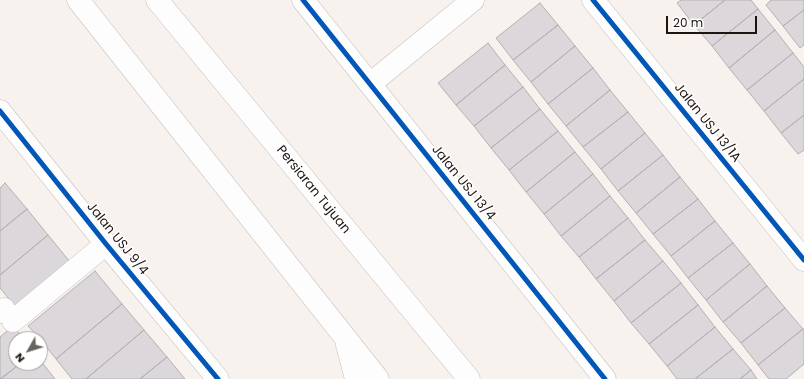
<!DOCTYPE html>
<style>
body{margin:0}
#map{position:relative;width:804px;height:379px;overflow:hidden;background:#f8f2ef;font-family:Poppins,sans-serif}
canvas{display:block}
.north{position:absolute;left:8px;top:331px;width:40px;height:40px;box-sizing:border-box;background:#fff;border:1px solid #a5a19f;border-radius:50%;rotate:231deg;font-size:11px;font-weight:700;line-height:16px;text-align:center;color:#1e1510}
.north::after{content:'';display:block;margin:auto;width:14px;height:18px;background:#6a625e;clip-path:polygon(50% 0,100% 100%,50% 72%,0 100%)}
.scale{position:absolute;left:666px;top:16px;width:91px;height:18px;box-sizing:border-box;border:2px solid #1e1510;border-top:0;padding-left:5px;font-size:12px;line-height:14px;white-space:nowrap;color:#1e1510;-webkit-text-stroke:3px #fff;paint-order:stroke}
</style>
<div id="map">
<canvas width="804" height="379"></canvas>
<div class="north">N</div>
<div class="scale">20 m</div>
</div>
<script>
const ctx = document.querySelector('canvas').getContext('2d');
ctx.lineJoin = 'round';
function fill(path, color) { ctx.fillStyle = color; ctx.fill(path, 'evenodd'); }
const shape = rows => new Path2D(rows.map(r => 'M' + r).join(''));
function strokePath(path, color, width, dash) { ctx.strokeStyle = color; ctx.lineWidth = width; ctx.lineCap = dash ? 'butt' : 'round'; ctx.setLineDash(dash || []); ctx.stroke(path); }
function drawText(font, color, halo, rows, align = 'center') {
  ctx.font = font + ' Poppins,sans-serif'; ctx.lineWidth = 3; ctx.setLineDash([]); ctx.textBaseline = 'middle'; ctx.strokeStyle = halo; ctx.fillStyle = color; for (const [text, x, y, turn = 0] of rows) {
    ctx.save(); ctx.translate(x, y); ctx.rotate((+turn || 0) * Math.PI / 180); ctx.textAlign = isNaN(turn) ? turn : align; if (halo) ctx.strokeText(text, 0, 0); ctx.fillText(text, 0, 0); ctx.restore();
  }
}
const building = shape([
 [681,0,725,0,694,25,677,3,681,0],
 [725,0,751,0,758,9,712,46,694,25,725,0],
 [771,0,804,0,804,10,783,26,766,5,771,0],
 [540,3,558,25,513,60,496,38,540,3],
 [758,9,775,30,729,68,712,46,758,9],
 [804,10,804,45,800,48,783,26,804,10],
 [558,25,575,46,531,82,513,60,558,25],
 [775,30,793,53,747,90,729,68,775,30],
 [488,43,505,65,456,105,438,83,488,43],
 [575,46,593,68,548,104,531,82,575,46],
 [793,53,804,67,804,79,764,111,747,90,793,53],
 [505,65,523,87,474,126,456,105,505,65],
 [593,68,610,90,566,126,548,104,593,68],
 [804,79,804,115,781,133,764,111,804,79],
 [523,87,540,109,491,148,474,126,523,87],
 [610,90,628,112,583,147,566,126,610,90],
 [540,109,558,131,509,170,491,148,540,109],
 [628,112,645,133,601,169,583,147,628,112],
 [804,115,804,150,798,154,781,133,804,115],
 [558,131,575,152,526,192,509,170,558,131],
 [645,133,663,155,618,191,601,169,645,133],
 [575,152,593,174,544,214,526,192,575,152],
 [663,155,680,177,636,213,618,191,663,155],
 [593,174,610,196,561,236,544,214,593,174],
 [680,177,698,199,653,234,636,213,680,177],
 [5,183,27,209,0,231,0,188,5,183],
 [610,196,628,218,579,257,561,236,610,196],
 [698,199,715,221,671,256,653,234,698,199],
 [27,209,48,235,0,275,0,231,27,209],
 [628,218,645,240,596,279,579,257,628,218],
 [715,221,733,243,688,278,671,256,715,221],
 [48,235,70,262,15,306,0,288,0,275,48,235],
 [645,240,663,261,614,301,596,279,645,240],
 [733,243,750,264,706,300,688,278,733,243],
 [663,261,681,283,631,323,614,301,663,261],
 [750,264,767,286,723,322,706,300,750,264],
 [95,271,122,304,56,359,40,339,28,326,95,271],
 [681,283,698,305,649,344,631,323,681,283],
 [767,286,785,308,741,343,723,322,767,286],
 [122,304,144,330,86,379,72,379,56,359,122,304],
 [698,305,715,327,667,366,649,344,698,305],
 [785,308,803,329,758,365,741,343,785,308],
 [13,326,24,339,16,339,16,363,21,363,0,379,0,337,13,326],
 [715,327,733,349,695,379,677,379,667,366,715,327],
 [803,329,804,331,804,364,786,379,769,379,758,365,803,329],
 [144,330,167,357,140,379,86,379,144,330],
 [733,349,751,370,740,379,695,379,733,349],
 [167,357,185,379,140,379,167,357],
 [40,360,55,379,1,379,21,363,40,363,40,360],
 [751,370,757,379,740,379,751,370]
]);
fill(building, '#dcd7db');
strokePath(building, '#b4afb2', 1);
const minor = shape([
 [303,0,605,379],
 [593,0,804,260],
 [370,84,473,0],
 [0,111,106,244,218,379],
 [0,312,4,309],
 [13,321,106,244]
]);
const major = shape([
 [78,0,378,379],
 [157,0,469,379],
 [347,345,356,379]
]);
strokePath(minor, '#c6bebb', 23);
strokePath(major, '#c6bebb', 23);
strokePath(minor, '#fefdfd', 22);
strokePath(major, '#fefdfd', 22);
strokePath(shape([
 [303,0,605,379],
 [593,0,804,260],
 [0,111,106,244,218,379]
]), '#0057b8', 5);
drawText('13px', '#1e1510', '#fff', [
 ["Jalan USJ 13/1A",707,123,51],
 ["Jalan USJ 13/4",463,183,51],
 ["Persiaran Tujuan",313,190,51],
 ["Jalan USJ 9/4",117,239,51]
]);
</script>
